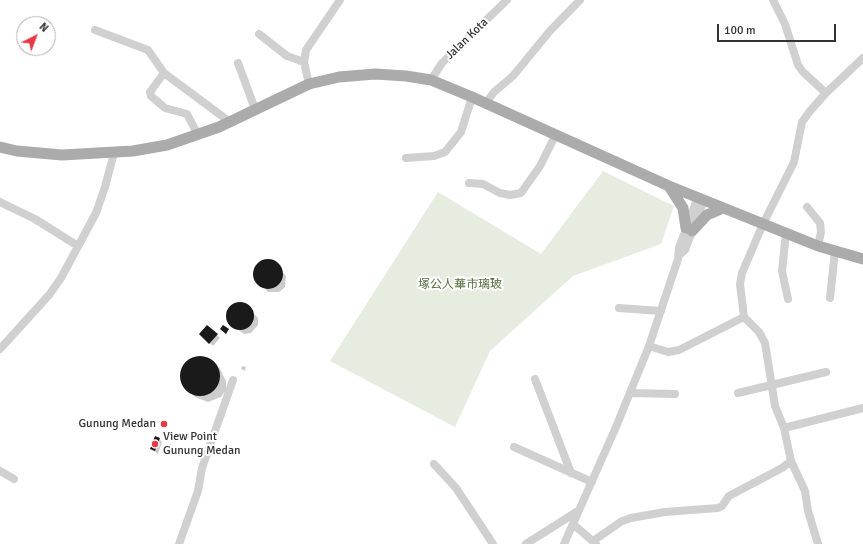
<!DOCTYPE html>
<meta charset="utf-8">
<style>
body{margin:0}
#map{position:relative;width:863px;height:544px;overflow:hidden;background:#fff;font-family:Signika,sans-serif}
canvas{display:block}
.north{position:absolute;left:16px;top:16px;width:40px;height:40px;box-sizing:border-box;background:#fff;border:1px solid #adadad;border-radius:50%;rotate:42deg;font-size:11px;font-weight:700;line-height:16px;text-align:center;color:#333}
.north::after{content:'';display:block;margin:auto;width:14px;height:18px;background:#e63946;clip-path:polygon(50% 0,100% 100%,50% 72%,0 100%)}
.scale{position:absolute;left:717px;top:24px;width:119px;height:18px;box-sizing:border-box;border:2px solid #333;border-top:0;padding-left:5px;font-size:12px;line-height:14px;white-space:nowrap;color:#333;-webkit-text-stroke:3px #fff;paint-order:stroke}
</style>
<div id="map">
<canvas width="863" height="544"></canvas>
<div class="north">N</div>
<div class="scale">100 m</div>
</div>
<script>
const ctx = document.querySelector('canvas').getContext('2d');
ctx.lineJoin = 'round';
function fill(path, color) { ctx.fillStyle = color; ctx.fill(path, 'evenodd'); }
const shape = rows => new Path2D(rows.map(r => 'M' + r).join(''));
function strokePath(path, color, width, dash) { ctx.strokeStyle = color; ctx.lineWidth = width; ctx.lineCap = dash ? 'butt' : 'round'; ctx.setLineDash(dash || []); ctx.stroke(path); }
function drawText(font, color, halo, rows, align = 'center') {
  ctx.font = font + ' Signika,"Noto Sans SC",sans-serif'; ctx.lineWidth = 4; ctx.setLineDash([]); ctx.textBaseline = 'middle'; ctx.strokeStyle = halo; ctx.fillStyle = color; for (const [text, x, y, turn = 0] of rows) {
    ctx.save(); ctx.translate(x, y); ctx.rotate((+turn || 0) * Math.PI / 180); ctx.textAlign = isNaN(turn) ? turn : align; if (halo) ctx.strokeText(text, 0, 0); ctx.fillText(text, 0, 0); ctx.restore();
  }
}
fill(shape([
 [603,171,674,206,661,244,573,276,490,351,455,427,330,361,438,192,541,254]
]), '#e6ecdf');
fill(shape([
 [262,262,273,262,286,276,285,287,279,292,268,292,255,278,256,267],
 [234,304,245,304,258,318,258,325,251,333,244,334,229,323,227,312],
 [200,334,217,335,220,338,213,346],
 [200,357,213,361,220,369,226,381,226,390,221,397,208,402,195,397,188,390,182,378,182,369,187,362],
 [242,366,246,367,245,371,241,369],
 [159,439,162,442,158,454,151,449]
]), '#0003');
fill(shape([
 '253 274a15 15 0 1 1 30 0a15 15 0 1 1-30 0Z',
 '226 316a14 14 0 1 1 28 0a14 14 0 1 1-28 0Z',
 [207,325,218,334,209,344,199,334],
 [223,325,229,329,226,334,220,329],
 '180 376a20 20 0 1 1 40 0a20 20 0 1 1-40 0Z',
 [155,436,160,438,155,451,150,449]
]), '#1a1a1a');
strokePath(shape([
 [773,0,785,24,798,65,803,72,826,93],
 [95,30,148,50,164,73,230,122],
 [259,34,287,56,304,62],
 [238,63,255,109],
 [164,73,150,92,151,96,165,108,187,114,198,135],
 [431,80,442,63,507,0],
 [309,84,304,62,306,50,340,0],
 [486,103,494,92,513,76,549,32,580,0],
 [406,158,434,156,445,152,461,132,472,97],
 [469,183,483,184,500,193,510,195,521,193,540,166,556,134],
 [0,202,35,219,78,246],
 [807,207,820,223,821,232,818,246],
 [786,233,782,271,788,299],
 [679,255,685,250,704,200],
 [830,298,835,251],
 [619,308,661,311],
 [649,346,668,352,679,350,744,317],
 [0,349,49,295,61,278,96,213,105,187,114,153],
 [535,379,571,473],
 [630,393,675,394],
 [738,393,826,372],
 [784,428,863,408],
 [514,447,592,482],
 [434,464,456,488,493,544],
 [0,471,14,479],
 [573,524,596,544],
 [593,541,622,521,631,518,665,512,718,508,722,506,729,496,782,468,791,461],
 [179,544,198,491,202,468,233,380],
 [526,544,578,511],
 [564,544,616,427,649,346,678,259,679,248,698,197],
 [818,544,808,511,805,491,791,461,784,428,775,406,765,343,759,332,744,317,740,284,742,273,763,224,794,162,802,122,810,111,826,93,863,58]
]), '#d0d0d0', 8);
strokePath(shape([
 [0,147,17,151,62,155,133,151,167,145,219,127,309,84,339,77,375,74,406,76,431,80,472,97,669,186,818,246,863,259],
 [669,186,683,208,686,228],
 [692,231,707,215,723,208]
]), '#ababab', 11);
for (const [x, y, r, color] of [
 [164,424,4,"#e63946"],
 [155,444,4,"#e63946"]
]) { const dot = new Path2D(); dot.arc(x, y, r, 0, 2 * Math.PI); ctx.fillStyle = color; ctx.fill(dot); strokePath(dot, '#fff', 1.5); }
drawText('12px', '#333', '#fff', [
 ["Jalan Kota",467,39,-44]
]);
drawText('12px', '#56703f', '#fff', [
 ["塚公人華市璃玻",460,285]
]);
drawText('12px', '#333', '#fff', [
 ["Gunung Medan",156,424],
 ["View Point",163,437,"left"],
 ["Gunung Medan",163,451,"left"]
], 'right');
</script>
